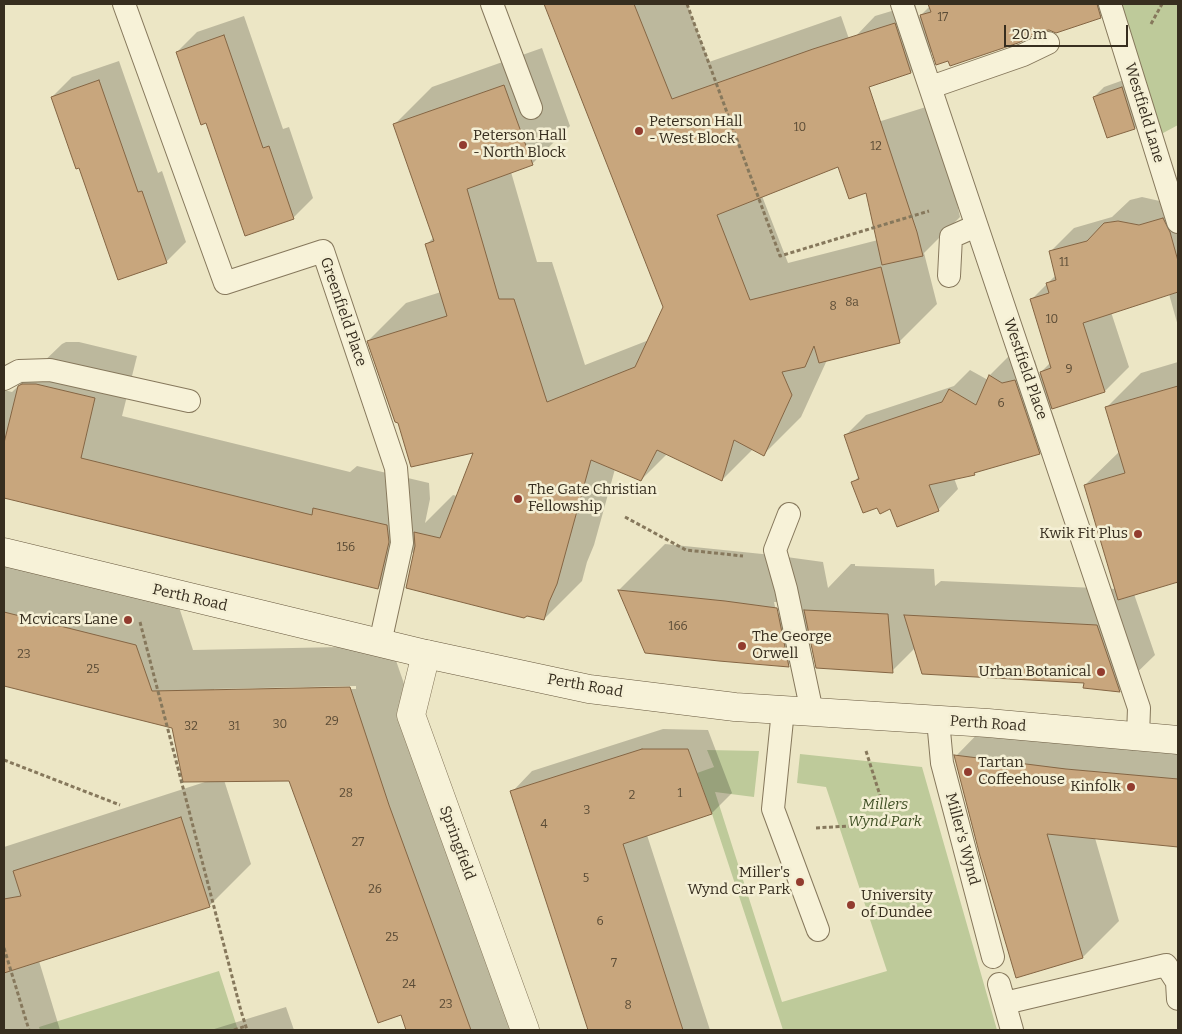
<!DOCTYPE html>
<style>
body{margin:0}
#map{position:relative;width:1182px;height:1034px;overflow:hidden;background:#ece6c5;font-family:Bitter,serif}
canvas{display:block}
.frame{position:absolute;inset:0;border:5px solid #372e1f;pointer-events:none}
.scale{position:absolute;left:1004px;top:25px;width:124px;height:22px;box-sizing:border-box;border:2px solid #372e1f;border-top:0;padding-left:6px;font-size:15px;line-height:18px;white-space:nowrap;color:#372e1f;-webkit-text-stroke:4px #f4efd4;paint-order:stroke}
</style>
<div id="map">
<canvas width="1182" height="1034"></canvas>
<div class="frame"></div>
<div class="scale">20 m</div>
</div>
<script>
const ctx = document.querySelector('canvas').getContext('2d');
ctx.lineJoin = 'round';
function fill(path, color) { ctx.fillStyle = color; ctx.fill(path, 'evenodd'); }
const shape = rows => new Path2D(rows.map(r => 'M' + r).join(''));
function strokePath(path, color, width, dash) { ctx.strokeStyle = color; ctx.lineWidth = width; ctx.lineCap = dash ? 'butt' : 'round'; ctx.setLineDash(dash || []); ctx.stroke(path); }
function drawText(font, color, halo, rows, align = 'center') {
  ctx.font = font + ' Bitter,serif'; ctx.lineWidth = 5; ctx.setLineDash([]); ctx.textBaseline = 'middle'; ctx.strokeStyle = halo; ctx.fillStyle = color; for (const [text, x, y, turn = 0] of rows) {
    ctx.save(); ctx.translate(x, y); ctx.rotate((+turn || 0) * Math.PI / 180); ctx.textAlign = isNaN(turn) ? turn : align; if (halo) ctx.strokeText(text, 0, 0); ctx.fillText(text, 0, 0); ctx.restore();
  }
}
fill(shape([
 [1110,4,1178,4,1178,125,1152,139],
 [707,750,759,751,754,797,715,792,782,1002,887,971,826,787,797,783,800,754,922,767,997,1030,783,1030,712,814,697,773,714,767],
 [219,971,238,1030,40,1030,39,1027]
]), '#beca9a');
fill(shape([
 [545,4,687,4,709,62,841,16,878,122,926,107,955,194,960,217,924,253,937,304,899,342,827,360,801,417,764,454,753,449,722,480,667,454,641,480,615,469,594,545,587,562,582,581,544,619,415,550,378,588,4,496,4,390,12,392,62,344,66,342,79,342,137,356,122,416,350,472,357,466,429,483,430,499,425,523,453,495,457,496,475,452,398,422,368,341,406,303,441,292,426,245,434,237,394,125,432,87,542,48,570,126,532,164,511,172,537,262,552,262,585,365,649,340,664,307],
 [838,165,866,191,878,240,788,263,762,196],
 [915,4,919,17,932,4,1113,4,1100,17,1050,29,949,60,933,50,911,72,868,86,855,37,875,16],
 [244,16,283,129,289,127,313,198,293,218,207,121,177,52,197,32],
 [119,61,158,173,162,171,186,242,166,262,80,167,52,97,72,77],
 [1132,77,1145,118,1135,128,1094,97,1104,87],
 [1142,197,1164,202,1178,198,1178,326,1169,294,1111,312,1129,367,1105,391,1051,409,1059,432,1039,452,976,471,974,473,954,478,958,489,938,510,877,506,853,483,859,476,845,436,866,415,954,386,970,370,988,380,990,375,1010,355,1023,364,1035,360,1039,374,1051,362,1031,300,1055,276,1050,252,1074,228,1112,217,1130,200],
 [1178,362,1178,587,1176,581,1134,594,1155,655,1119,690,1085,681,915,648,892,671,812,642,788,665,619,590,665,544,772,555,823,562,828,588,851,564,855,564,855,566,934,569,935,586,941,581,1117,589,1085,485,1120,451,1106,408,1141,373],
 [774,602,777,602,780,616,777,616],
 [4,559,178,604,193,650,391,646,431,762,528,1030,407,1030,401,1014,290,780,224,780,251,864,209,906,39,961,60,1030,4,1030,4,847,208,781,173,727,4,685],
 [356,686,356,689,214,691,214,689],
 [992,719,1178,740,1178,845,1095,838,1119,921,1083,957,956,756],
 [663,729,708,730,732,793,712,813,647,835,710,1030,590,1030,512,792,532,771],
 [286,1007,294,1030,211,1030]
]), '#0003');
const building = shape([
 [544,4,634,4,672,99,813,49,895,23,911,73,869,87,917,232,923,256,882,265,866,193,849,199,838,167,717,215,750,300,881,267,900,343,819,363,814,346,805,367,782,372,792,395,764,456,734,440,722,481,657,450,641,481,591,460,557,584,549,602,544,620,527,616,524,618,504,613,406,588,415,546,414,532,440,538,473,453,411,467,398,423,395,422,367,341,447,316,425,244,434,241,393,124,504,85,533,165,467,189,499,299,514,299,547,402,635,367,663,307,544,4],
 [928,4,1097,4,1101,18,1056,33,1049,30,1043,31,1018,43,950,66,948,61,936,65,920,15,931,12,928,4],
 [224,35,263,148,269,146,294,219,245,236,206,123,201,125,176,52,224,35],
 [99,80,138,192,142,191,167,263,118,280,79,168,76,169,51,97,99,80],
 [1122,87,1135,129,1107,138,1093,97,1122,87],
 [1163,218,1170,232,1178,261,1178,292,1083,323,1105,392,1052,409,1040,372,1051,368,1030,299,1049,293,1046,283,1056,280,1049,251,1087,241,1104,223,1118,221,1139,225,1163,218],
 [989,375,1002,383,1015,380,1040,454,974,473,975,475,929,485,939,511,897,527,890,509,880,514,877,508,863,513,851,482,859,479,844,435,942,402,949,389,976,405,989,375],
 [22,384,36,384,95,398,81,458,312,515,313,508,387,525,389,542,378,589,4,498,4,443,18,386,22,384],
 [1178,386,1178,582,1118,600,1084,485,1125,473,1105,407,1178,386],
 [618,590,725,601,777,608,789,667,719,661,645,653,618,590],
 [804,610,888,614,893,673,816,668,804,610],
 [4,612,136,645,152,691,350,687,389,805,471,1030,406,1030,401,1015,378,1023,289,781,183,782,172,728,4,686,4,612],
 [904,615,1097,625,1120,692,1083,688,1084,683,922,674,904,615],
 [642,749,688,749,712,814,623,844,683,1030,588,1030,510,791,642,749],
 [954,755,1066,769,1178,779,1178,847,1047,834,1083,958,1016,978,980,856,954,755],
 [181,817,210,907,4,973,4,899,21,896,13,871,181,817]
]);
fill(building, '#c8a67d');
strokePath(building, '#846543', 1);
const lane = shape([
 [124,4,225,283,323,251,396,468,402,543,380,643],
 [492,4,531,108],
 [902,4,1139,708,1138,736],
 [1110,4,1178,222],
 [931,87,1023,55,1048,43],
 [949,276,951,237,976,226],
 [4,379,19,371,50,370,189,401],
 [789,514,775,550,786,589,812,712],
 [783,710,773,809,818,930],
 [938,720,942,763,993,957],
 [999,984,1012,1030],
 [1005,1003,1166,965,1177,982,1178,999]
]);
const street = shape([
 [426,654,411,715,525,1030]
]);
const secondary = shape([
 [4,552,426,654,589,689,735,707,988,723,1178,740]
]);
strokePath(lane, '#86785c', 24);
strokePath(street, '#86785c', 29);
strokePath(secondary, '#68593f', 29);
strokePath(shape([
 [687,4,780,256,929,211],
 [1151,24,1162,4],
 [625,517,686,550,743,556],
 [140,622,241,1011,247,1030],
 [866,751,889,824],
 [4,760,120,805],
 [816,828,897,823],
 [4,948,29,1030],
 [234,1030,246,1026]
]), '#86785c', 3, [4, 2.5]);
strokePath(lane, '#f7f2d8', 22);
strokePath(street, '#f7f2d8', 28);
strokePath(secondary, '#f7f2d8', 28);
for (const [x, y, r, color] of [
 [639,131,5,"#923c2f"],
 [463,145,5,"#923c2f"],
 [518,499,5,"#923c2f"],
 [1138,534,5,"#923c2f"],
 [128,620,5,"#923c2f"],
 [742,646,5,"#923c2f"],
 [1101,672,5,"#923c2f"],
 [968,772,5,"#923c2f"],
 [1131,787,5,"#923c2f"],
 [800,882,5,"#923c2f"],
 [851,905,5,"#923c2f"]
]) { const dot = new Path2D(); dot.arc(x, y, r, 0, 2 * Math.PI); ctx.fillStyle = color; ctx.fill(dot); strokePath(dot, '#f4efd4', 2); }
drawText('12px', '#5b4c36', null, [
 ["17",943,18],
 ["10",800,128],
 ["12",876,147],
 ["11",1064,263],
 ["8a",852,303],
 ["8",833,307],
 ["10",1052,320],
 ["9",1069,370],
 ["6",1001,404],
 ["156",346,548],
 ["166",678,627],
 ["23",24,655],
 ["25",93,670],
 ["29",332,722],
 ["30",280,725],
 ["32",191,727],
 ["31",234,727],
 ["28",346,794],
 ["1",680,794],
 ["2",632,796],
 ["3",587,811],
 ["4",544,825],
 ["27",358,843],
 ["5",586,879],
 ["26",375,890],
 ["6",600,922],
 ["25",392,938],
 ["7",614,964],
 ["24",409,985],
 ["23",446,1005],
 ["8",628,1006]
]);
drawText('15px', '#372e1f', '#f4efd4', [
 ["Westfield Lane",1144,113,73],
 ["Greenfield Place",343,312,71],
 ["Westfield Place",1025,369,71],
 ["Perth Road",190,598,13],
 ["Perth Road",585,686,10],
 ["Perth Road",988,724,4],
 ["Miller's Wynd",962,839,75],
 ["Springfield",457,843,70]
]);
drawText('15px', '#372e1f', '#f4efd4', [
 ["Peterson Hall",649,122],
 ["- West Block",649,139],
 ["Peterson Hall",473,136],
 ["- North Block",473,153],
 ["The Gate Christian",528,490],
 ["Fellowship",528,507],
 ["Kwik Fit Plus",1128,534,"right"],
 ["Mcvicars Lane",118,620,"right"],
 ["The George",752,637],
 ["Orwell",752,654],
 ["Urban Botanical",1091,672,"right"],
 ["Tartan",978,763],
 ["Coffeehouse",978,780],
 ["Kinfolk",1121,787,"right"],
 ["Miller's",790,873,"right"],
 ["Wynd Car Park",790,890,"right"],
 ["University",861,896],
 ["of Dundee",861,913]
], 'left');
drawText('italic 15px', '#425227', '#f4efd4', [
 ["Millers",885,805],
 ["Wynd Park",885,822]
]);
</script>
